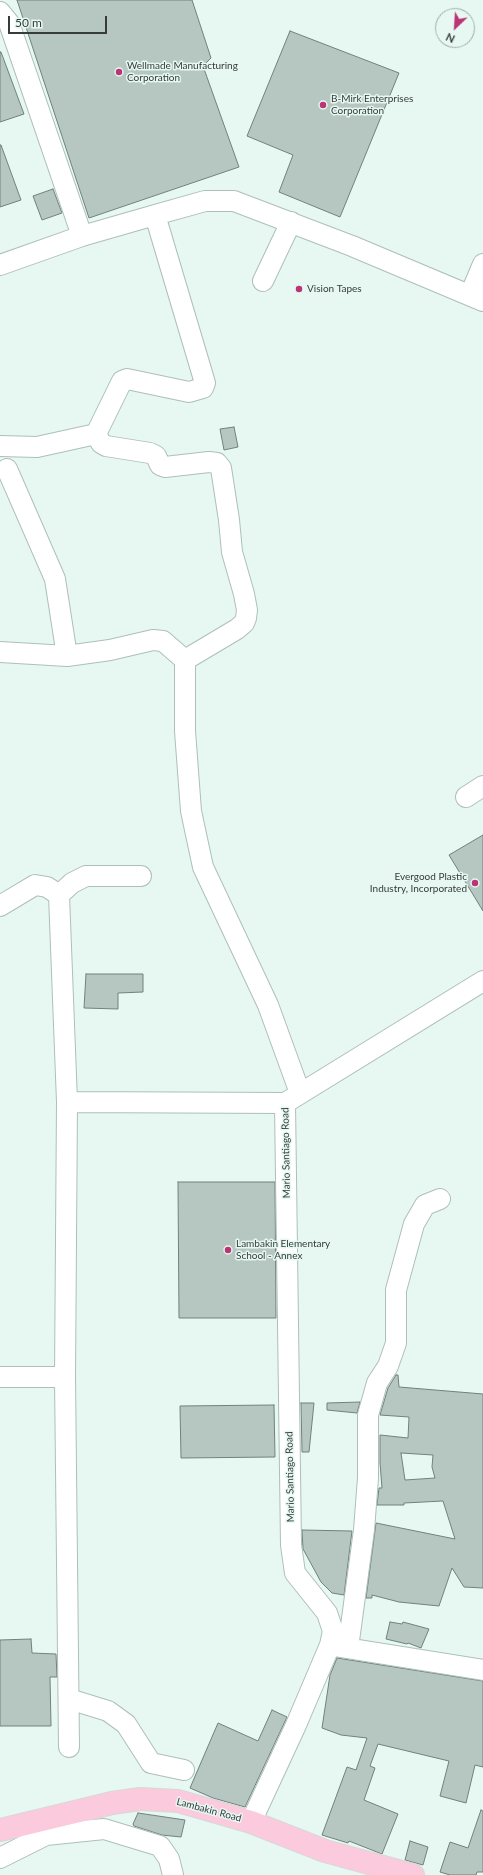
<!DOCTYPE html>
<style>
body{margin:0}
#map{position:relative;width:483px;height:1875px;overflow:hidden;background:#e6f8f1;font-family:Lato,sans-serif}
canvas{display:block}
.north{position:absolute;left:435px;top:8px;width:40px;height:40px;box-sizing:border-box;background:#e6f8f1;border:1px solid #9fada8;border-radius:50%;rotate:205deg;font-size:11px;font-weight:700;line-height:16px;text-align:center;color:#353c3a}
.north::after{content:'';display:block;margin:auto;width:14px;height:18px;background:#ba3476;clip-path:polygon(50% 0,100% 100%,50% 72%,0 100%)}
.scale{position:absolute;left:8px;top:16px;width:99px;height:18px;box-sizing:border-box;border:2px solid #353c3a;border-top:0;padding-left:5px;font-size:12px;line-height:14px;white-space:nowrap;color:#353c3a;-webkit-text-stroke:3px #e6f8f1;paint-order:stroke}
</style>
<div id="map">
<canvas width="483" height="1875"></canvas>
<div class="north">N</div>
<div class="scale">50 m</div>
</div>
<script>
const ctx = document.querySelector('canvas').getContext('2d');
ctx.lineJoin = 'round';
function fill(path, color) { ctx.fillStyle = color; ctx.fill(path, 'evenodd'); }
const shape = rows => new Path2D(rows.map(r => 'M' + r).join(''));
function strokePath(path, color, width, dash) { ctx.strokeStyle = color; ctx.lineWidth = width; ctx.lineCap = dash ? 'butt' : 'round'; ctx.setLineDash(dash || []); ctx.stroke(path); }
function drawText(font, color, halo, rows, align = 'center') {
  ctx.font = font + ' Lato,sans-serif'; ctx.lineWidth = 3; ctx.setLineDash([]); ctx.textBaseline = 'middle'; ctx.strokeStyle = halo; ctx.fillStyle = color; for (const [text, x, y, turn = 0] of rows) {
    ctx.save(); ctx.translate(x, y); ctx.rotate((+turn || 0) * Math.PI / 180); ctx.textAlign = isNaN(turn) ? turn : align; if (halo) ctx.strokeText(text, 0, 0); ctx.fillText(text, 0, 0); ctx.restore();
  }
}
const building = shape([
 [17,0,192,0,211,58,203,66,239,167,89,218,17,0],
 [290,31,399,73,340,217,279,192,293,155,247,136,290,31],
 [0,52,1,52,24,114,0,122,0,52],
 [0,145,1,145,21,200,0,207,0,145],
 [53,189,62,213,42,220,33,196,53,189],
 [234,427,238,447,224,450,220,429,234,427],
 [483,835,483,911,449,855,483,835],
 [86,974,143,974,143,992,118,993,118,1009,84,1008,86,974],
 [178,1182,275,1182,276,1318,179,1318,178,1182],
 [396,1375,398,1375,399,1387,483,1394,483,1588,464,1587,452,1568,439,1606,399,1602,372,1595,372,1598,366,1598,376,1523,455,1539,443,1501,404,1503,404,1505,377,1505,379,1488,382,1488,380,1463,380,1435,408,1438,409,1417,380,1415,388,1388,396,1375],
 [401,1453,433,1455,432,1467,435,1478,405,1480,401,1453],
 [360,1402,357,1413,327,1410,327,1403,360,1402],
 [301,1403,314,1403,309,1452,302,1452,301,1403],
 [274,1405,275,1457,181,1458,180,1406,274,1405],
 [302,1530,352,1531,344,1595,332,1593,321,1582,303,1549,302,1530],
 [390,1622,402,1624,403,1622,429,1629,421,1648,408,1643,407,1644,386,1639,390,1622],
 [31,1639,32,1653,56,1654,57,1677,50,1677,51,1726,0,1726,0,1640,31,1639],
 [337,1658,483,1681,483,1767,475,1765,466,1803,440,1796,449,1761,378,1744,370,1766,375,1768,364,1800,398,1814,382,1854,349,1841,348,1843,322,1835,347,1767,356,1770,367,1738,341,1735,322,1728,330,1675,337,1658],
 [272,1710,287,1717,245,1807,213,1798,190,1788,218,1723,258,1741,272,1710],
 [481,1810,483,1811,483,1872,477,1872,476,1875,450,1875,440,1872,450,1842,468,1848,481,1810],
 [138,1813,185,1820,181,1837,162,1835,134,1826,133,1824,138,1813],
 [410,1841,428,1847,423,1865,405,1860,410,1841]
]);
fill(building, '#b6c6c1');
strokePath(building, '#71817b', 1);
const minor = shape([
 [0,12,9,23,82,236],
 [0,265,82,236,155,215,205,201,234,201,352,246,483,301],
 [263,281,291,222],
 [470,295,483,264],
 [96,434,122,381,127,379,189,392,203,388,205,383,155,215],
 [0,446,37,447,96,434,101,443,106,446,150,453,156,456,160,465,165,467,209,462,217,463,221,468,229,520,232,552,244,594,247,610,246,618,244,623,237,629,185,660],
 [7,469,55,579,67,656],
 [0,652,67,656,110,650,153,640,163,641,185,660,185,731,191,811,203,867,268,1005,300,1093],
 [466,797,483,786],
 [59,895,72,883,86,876,141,876],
 [0,906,35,885,47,887,59,895,67,1102,65,1377,69,1747],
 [67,1102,285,1103,483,981],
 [0,1377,65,1377],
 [334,1646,483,1670],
 [348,1648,364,1530,368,1478,368,1415,377,1383,388,1366,396,1343,396,1290,414,1224,425,1205,440,1199],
 [69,1699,108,1711,126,1724,151,1763,184,1770],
 [251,1822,296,1725,330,1645,333,1631,327,1613,295,1573,291,1545,285,1103],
 [46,1835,104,1829,160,1846,169,1859,173,1875],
 [0,1858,46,1835,53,1824]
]);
const major = shape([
 [0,1830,112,1803,140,1799,178,1801,251,1822,325,1851,413,1875]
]);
strokePath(minor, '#aebfb9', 22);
strokePath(major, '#d7d8d8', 24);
strokePath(minor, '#fff', 20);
strokePath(major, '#fbcadd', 22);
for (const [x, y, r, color] of [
 [119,72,4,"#ba3476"],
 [323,105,4,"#ba3476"],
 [299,289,4,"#ba3476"],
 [475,883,4,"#ba3476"],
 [228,1250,4,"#ba3476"]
]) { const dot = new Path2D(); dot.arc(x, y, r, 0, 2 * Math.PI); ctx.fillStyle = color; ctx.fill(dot); strokePath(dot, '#e6f8f1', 1.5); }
drawText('10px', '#353c3a', '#e6f8f1', [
 ["Wellmade Manufacturing",127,66],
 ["Corporation",127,78],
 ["B-Mirk Enterprises",331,99],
 ["Corporation",331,111],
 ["Vision Tapes",307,289],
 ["Evergood Plastic",467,877,"right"],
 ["Industry, Incorporated",467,889,"right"],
 ["Lambakin Elementary",236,1244],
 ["School - Annex",236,1256]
], 'left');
drawText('10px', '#353c3a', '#e6f8f1', [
 ["Mario Santiago Road",286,1153,-91],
 ["Mario Santiago Road",290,1477,-91],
 ["Lambakin Road",209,1810,15]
]);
</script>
